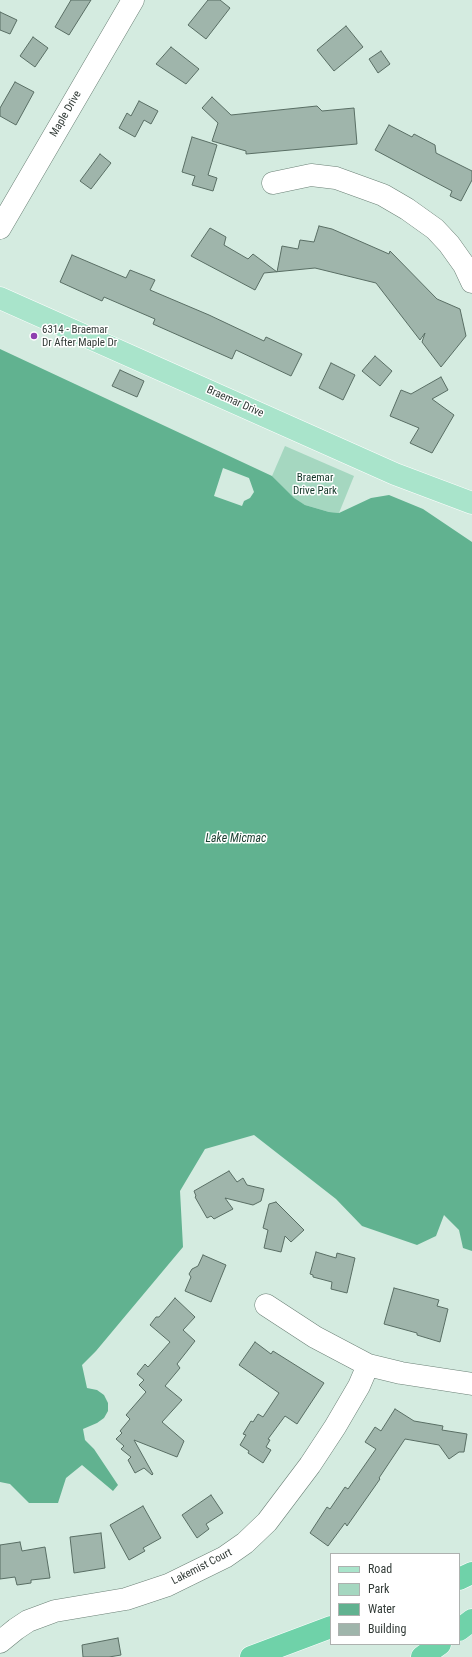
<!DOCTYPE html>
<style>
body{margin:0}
#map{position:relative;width:472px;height:1657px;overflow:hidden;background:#d4ebe0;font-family:"Roboto Condensed",sans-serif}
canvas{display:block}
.legend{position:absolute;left:330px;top:1553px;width:130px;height:92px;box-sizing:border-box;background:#fff;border:1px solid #adb1af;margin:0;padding:5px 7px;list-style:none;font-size:12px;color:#323b37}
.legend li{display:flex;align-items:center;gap:8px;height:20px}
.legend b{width:20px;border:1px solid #adb1af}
</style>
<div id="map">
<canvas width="472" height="1657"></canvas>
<ul class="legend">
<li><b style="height:5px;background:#a9e4cb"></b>Road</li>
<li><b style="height:11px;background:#a5d7c0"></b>Park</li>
<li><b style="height:11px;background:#61b290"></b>Water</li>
<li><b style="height:11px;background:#9fb5ab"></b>Building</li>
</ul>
</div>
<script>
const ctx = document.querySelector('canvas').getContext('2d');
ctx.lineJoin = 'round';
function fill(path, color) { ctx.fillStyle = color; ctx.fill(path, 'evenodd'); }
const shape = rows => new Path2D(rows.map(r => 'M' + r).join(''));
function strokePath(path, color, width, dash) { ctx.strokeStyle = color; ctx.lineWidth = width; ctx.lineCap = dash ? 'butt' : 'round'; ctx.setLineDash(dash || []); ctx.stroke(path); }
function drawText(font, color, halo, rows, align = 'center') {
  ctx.font = font + ' "Roboto Condensed",sans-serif'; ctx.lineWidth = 3; ctx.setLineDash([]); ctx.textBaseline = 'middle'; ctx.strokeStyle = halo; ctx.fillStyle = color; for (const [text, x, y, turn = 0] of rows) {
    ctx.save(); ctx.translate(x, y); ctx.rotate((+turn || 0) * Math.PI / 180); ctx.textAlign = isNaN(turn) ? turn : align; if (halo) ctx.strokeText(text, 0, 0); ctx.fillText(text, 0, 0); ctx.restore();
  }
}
fill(shape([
 [285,446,354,476,339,513,329,512,305,505,294,499,272,476]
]), '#a5d7c0');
fill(shape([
 [0,349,272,476,294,498,305,505,329,512,339,513,371,498,389,495,423,509,472,542,472,1251,463,1248,459,1230,444,1215,436,1236,417,1245,362,1226,336,1199,254,1135,205,1149,180,1191,183,1247,96,1351,82,1365,87,1388,97,1390,104,1395,108,1403,108,1411,104,1418,97,1423,83,1429,85,1440,94,1449,118,1485,113,1491,82,1465,66,1478,58,1503,29,1503,10,1484,0,1482]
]), '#61b290');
fill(shape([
 [223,468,249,478,254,492,250,498,244,501,242,506,214,496]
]), '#d4ebe0');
const building = shape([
 [71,0,91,0,69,35,55,27,71,0],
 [208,0,220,0,230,8,206,39,188,25,208,0],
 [0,12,17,20,10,34,0,30,0,12],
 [346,26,363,47,334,71,317,50,346,26],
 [33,37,48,48,35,67,20,56,33,37],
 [171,47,199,69,186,84,156,64,171,47],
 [381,51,390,64,378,73,369,59,381,51],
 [15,82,34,92,16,125,0,116,0,108,15,82],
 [212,97,231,115,317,106,322,111,354,108,357,144,246,154,246,151,212,141,218,123,202,108,212,97],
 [139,101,158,111,151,124,144,120,135,137,119,128,127,113,131,116,139,101],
 [389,125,412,137,414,134,435,145,436,153,472,171,472,180,461,201,450,196,452,191,375,150,389,125],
 [192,137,217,145,208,175,217,178,213,191,192,185,195,176,182,172,192,137],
 [100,154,111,163,91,189,80,181,100,154],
 [319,226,332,229,389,254,390,251,437,299,460,309,466,336,441,367,422,342,425,333,420,340,376,283,315,268,264,273,255,290,191,256,210,228,226,237,224,245,248,259,253,254,277,272,282,246,298,249,300,240,314,242,319,226],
 [72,255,126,278,130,270,155,280,150,290,209,315,264,341,266,337,302,354,291,376,236,350,232,359,153,324,155,319,104,297,102,301,60,282,72,255],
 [375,356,392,371,380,386,362,371,375,356],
 [331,363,355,375,343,400,319,388,331,363],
 [120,370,144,381,137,397,112,386,120,370],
 [441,377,448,390,432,399,454,415,432,453,410,443,419,428,390,416,401,390,411,394,441,377],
 [229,1171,237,1182,243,1178,247,1185,264,1189,261,1201,253,1205,225,1198,233,1209,214,1219,211,1216,207,1218,195,1197,196,1196,194,1191,229,1171],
 [276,1202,304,1230,291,1242,285,1236,281,1252,264,1248,268,1230,263,1228,269,1204,276,1202],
 [316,1252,336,1258,337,1253,355,1258,347,1293,331,1289,332,1282,313,1277,313,1275,310,1274,316,1252],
 [203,1255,226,1265,211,1302,185,1291,191,1277,189,1274,192,1269,198,1266,203,1255],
 [394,1288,439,1300,437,1306,448,1309,440,1342,417,1335,417,1333,384,1324,394,1288],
 [175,1298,195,1317,183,1330,195,1341,177,1364,180,1368,165,1386,182,1400,162,1422,184,1441,177,1457,134,1440,153,1474,152,1475,144,1468,135,1473,128,1460,131,1457,121,1449,124,1446,116,1439,122,1433,120,1431,130,1419,126,1415,146,1392,139,1385,144,1380,137,1374,145,1364,148,1367,170,1342,150,1325,156,1317,159,1317,175,1298],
 [255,1342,271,1354,273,1351,324,1383,297,1424,285,1416,268,1439,270,1440,266,1447,271,1450,263,1463,248,1453,249,1451,240,1445,246,1435,243,1434,251,1421,253,1422,258,1414,263,1417,279,1393,239,1365,255,1342],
 [395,1409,414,1421,443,1426,442,1430,467,1434,464,1452,459,1452,449,1459,439,1445,405,1439,379,1478,380,1479,347,1526,345,1523,328,1546,310,1533,327,1507,330,1509,345,1487,348,1489,376,1449,365,1442,375,1427,381,1431,395,1409],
 [211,1495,223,1513,206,1524,209,1529,197,1538,182,1515,211,1495],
 [143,1506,161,1538,143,1548,145,1551,129,1560,110,1525,143,1506],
 [101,1533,105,1568,74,1573,70,1537,101,1533],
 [20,1542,22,1551,45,1547,50,1578,31,1580,31,1583,17,1585,15,1577,0,1579,0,1545,20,1542],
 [118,1638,121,1655,109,1657,83,1657,82,1645,118,1638]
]);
fill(building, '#9fb5ab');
strokePath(building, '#596e64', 1);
const minor = shape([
 [273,183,311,175,336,178,383,195,407,209,435,229,449,244,464,265,472,282],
 [0,228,133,0],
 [266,1305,315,1337,368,1365,401,1373,472,1384],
 [0,1642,16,1629,28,1621,55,1611,126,1599,168,1585,225,1557,245,1543,267,1522,310,1465,335,1427,359,1386,368,1365]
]);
const major = shape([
 [0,298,395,474,472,503]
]);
const highway = shape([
 [459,1579,472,1573],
 [459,1630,472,1620],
 [251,1657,331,1627],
 [422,1657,440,1644]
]);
strokePath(minor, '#6b8076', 23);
strokePath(major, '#fff', 23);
strokePath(highway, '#fff', 23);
strokePath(minor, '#fff', 22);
strokePath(major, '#a9e4cb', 22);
strokePath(highway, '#6fd2a9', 22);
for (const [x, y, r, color] of [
 [34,336,4,"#8e3faf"]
]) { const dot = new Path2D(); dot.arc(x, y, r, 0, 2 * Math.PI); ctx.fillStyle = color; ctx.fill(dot); strokePath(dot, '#fff', 1.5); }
drawText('11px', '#323b37', '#fff', [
 ["Maple Drive",66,114,-60],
 ["Braemar Drive",235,402,24],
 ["Lakemist Court",202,1567,-27]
]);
drawText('11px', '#323b37', '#fff', [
 ["6314 - Braemar",42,330],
 ["Dr After Maple Dr",42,343]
], 'left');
drawText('11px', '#133829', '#fff', [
 ["Braemar",315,478],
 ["Drive Park",315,491]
]);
drawText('italic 12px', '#193e2f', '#fff', [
 ["Lake Micmac",236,839]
]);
</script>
